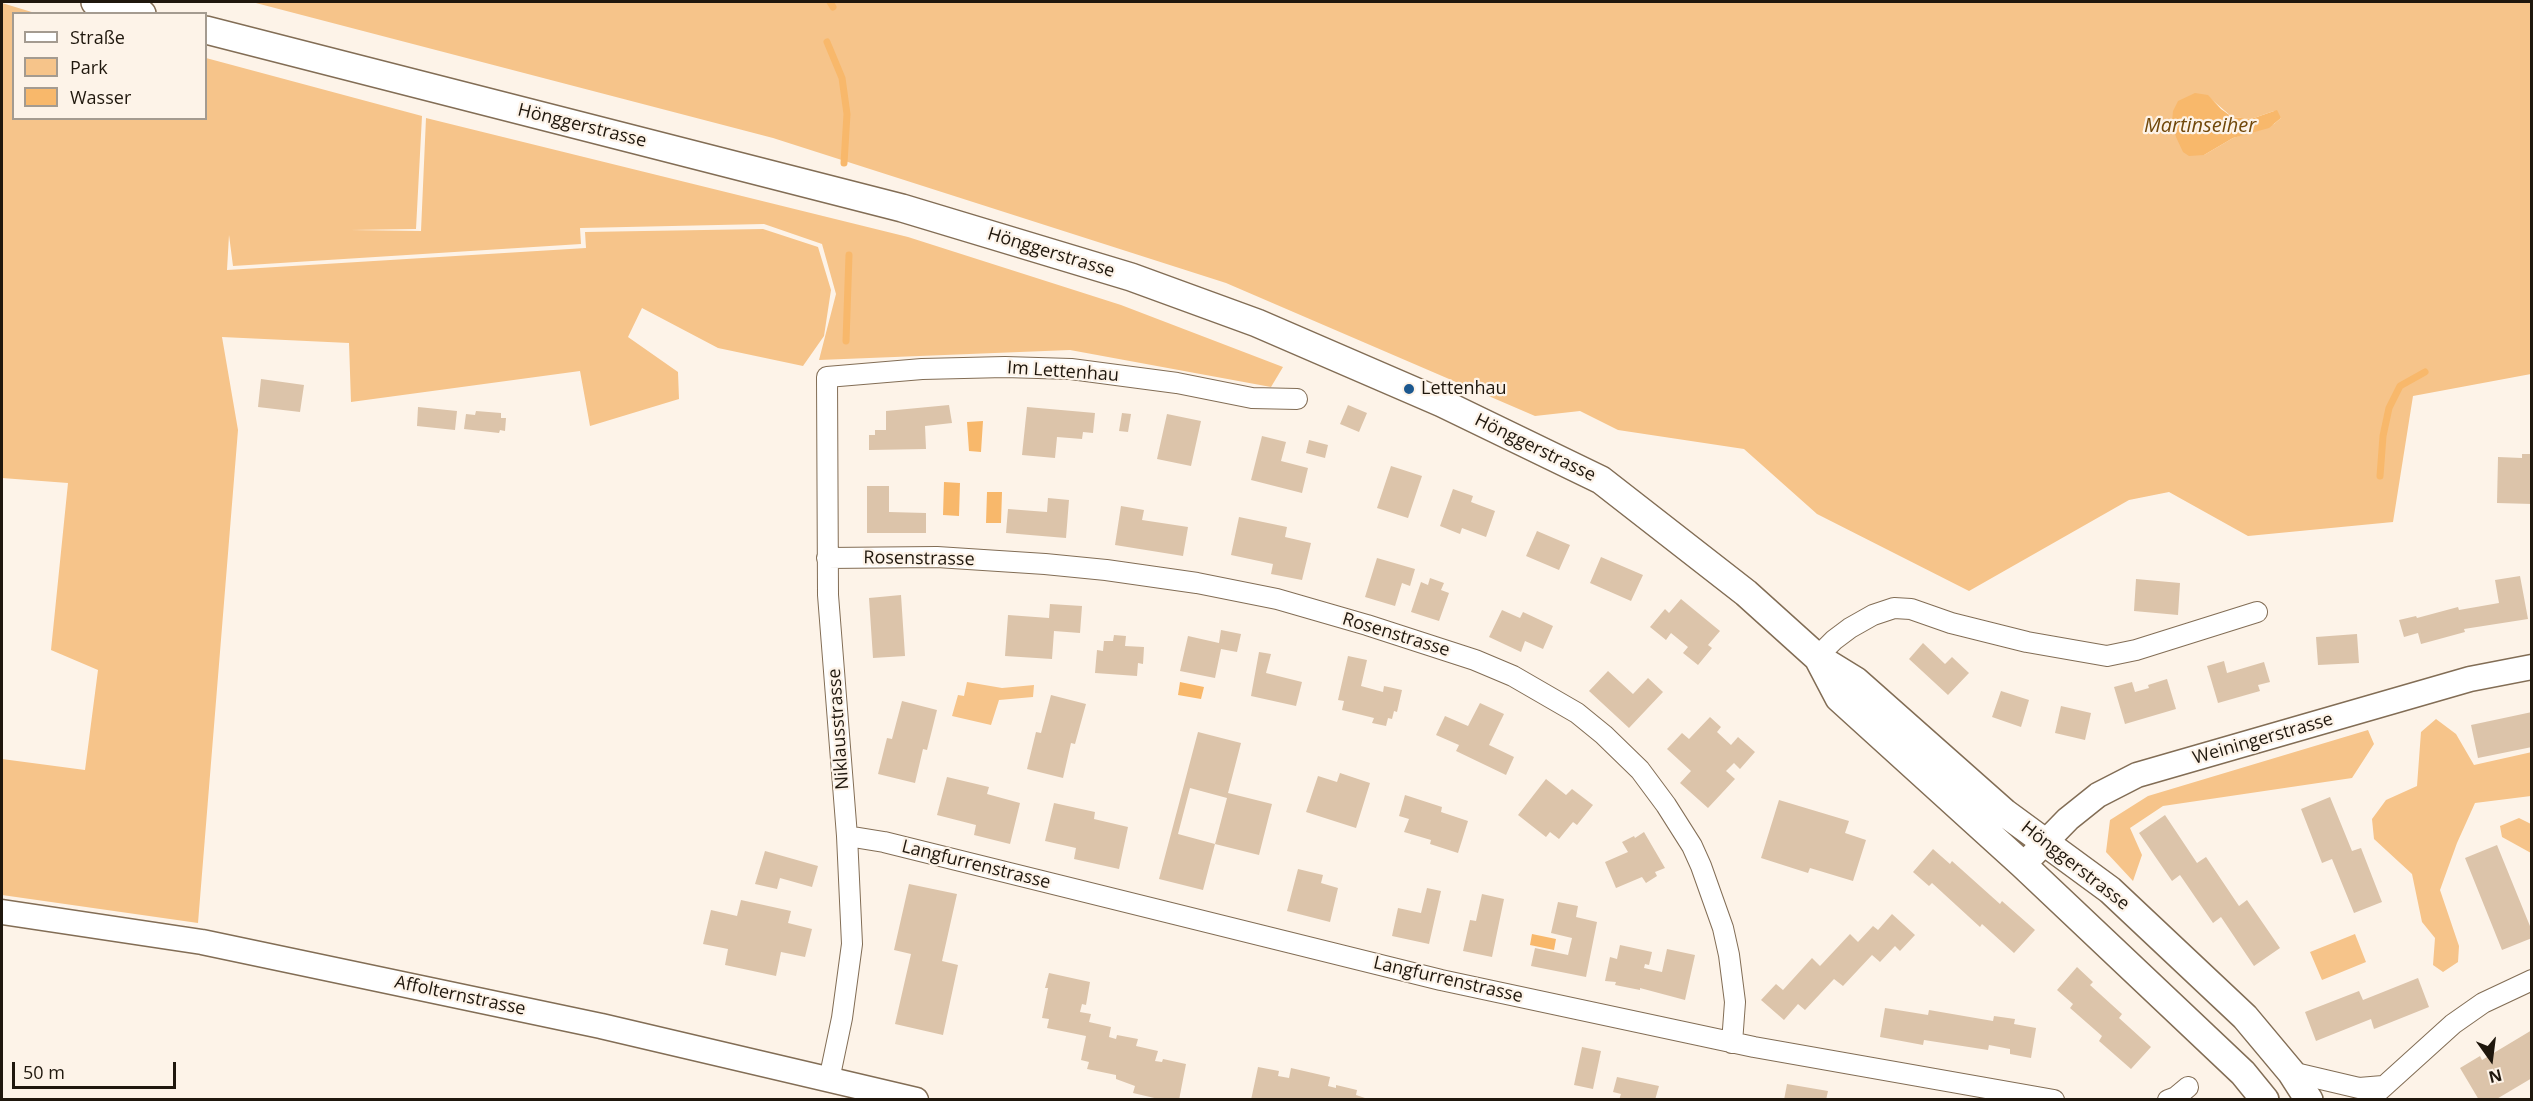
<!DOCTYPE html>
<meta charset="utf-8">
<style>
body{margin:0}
#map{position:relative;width:2533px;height:1101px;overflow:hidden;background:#fdf3e8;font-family:"Open Sans",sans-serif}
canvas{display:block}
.frame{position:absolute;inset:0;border:3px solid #1f170d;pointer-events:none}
.legend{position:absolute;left:12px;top:12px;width:195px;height:108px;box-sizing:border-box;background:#fdf3e8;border:2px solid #a49b90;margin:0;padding:8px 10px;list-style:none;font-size:18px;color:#1f170d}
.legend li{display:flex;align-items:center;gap:12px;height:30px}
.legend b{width:30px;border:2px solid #a49b90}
.north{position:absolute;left:2461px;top:1029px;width:60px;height:60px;-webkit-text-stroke:4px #fdf3e8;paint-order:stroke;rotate:166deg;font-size:16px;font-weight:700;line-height:24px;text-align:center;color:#1f170d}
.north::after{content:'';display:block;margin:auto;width:21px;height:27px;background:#1f170d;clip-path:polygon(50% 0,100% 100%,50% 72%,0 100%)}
.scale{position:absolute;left:12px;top:1062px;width:164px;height:27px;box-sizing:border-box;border:3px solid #1f170d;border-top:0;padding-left:8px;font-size:18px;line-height:21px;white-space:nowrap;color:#1f170d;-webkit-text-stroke:4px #fdf3e8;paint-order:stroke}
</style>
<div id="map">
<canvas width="2533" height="1101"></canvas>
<div class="frame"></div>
<ul class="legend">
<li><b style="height:8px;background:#fff"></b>Straße</li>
<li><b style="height:16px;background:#f6c48a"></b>Park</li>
<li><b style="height:16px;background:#f8b86b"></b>Wasser</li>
</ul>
<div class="north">N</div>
<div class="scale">50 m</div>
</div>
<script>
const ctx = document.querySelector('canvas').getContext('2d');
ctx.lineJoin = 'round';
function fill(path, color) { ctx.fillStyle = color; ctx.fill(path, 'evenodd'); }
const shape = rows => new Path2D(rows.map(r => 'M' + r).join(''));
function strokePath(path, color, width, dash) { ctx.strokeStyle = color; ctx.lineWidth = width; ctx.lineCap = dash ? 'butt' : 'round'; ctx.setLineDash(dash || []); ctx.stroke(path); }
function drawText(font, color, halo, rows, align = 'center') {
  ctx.font = font + ' "Open Sans",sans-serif'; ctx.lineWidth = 4.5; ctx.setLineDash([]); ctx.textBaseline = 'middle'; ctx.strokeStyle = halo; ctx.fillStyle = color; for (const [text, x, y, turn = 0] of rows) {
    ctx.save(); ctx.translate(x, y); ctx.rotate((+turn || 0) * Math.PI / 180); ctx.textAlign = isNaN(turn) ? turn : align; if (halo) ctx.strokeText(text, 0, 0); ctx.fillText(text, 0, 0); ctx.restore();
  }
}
fill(shape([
 [252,2,2531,2,2531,374,2413,396,2393,522,2248,536,2169,492,2129,500,1969,591,1817,514,1744,449,1618,430,1580,411,1535,416,1226,283,773,138],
 [2210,98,2232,117,2251,119,2274,111,2281,118,2274,124,2233,138,2204,155],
 [2,3,35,13,14,14,14,118,206,118,206,58,422,116,416,229,351,230,421,231,426,118,908,237,1121,305,1283,367,1271,387,1070,350,819,360,836,294,822,244,764,224,580,228,581,244,233,266,229,235,227,270,586,248,585,232,763,229,818,247,831,290,824,336,803,366,718,348,642,308,628,337,678,372,679,399,590,426,580,371,351,402,349,343,222,337,238,430,198,923,2,895,2,759,85,770,98,670,51,650,68,483,2,478],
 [967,682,1002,688,1034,685,1033,697,999,700,991,725,952,716,958,695,964,696],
 [2436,719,2456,734,2474,765,2532,752,2531,796,2475,803,2457,843,2440,890,2459,946,2458,962,2443,972,2433,965,2435,938,2422,922,2412,874,2374,839,2372,819,2386,800,2417,786,2421,732],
 [2368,730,2374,744,2352,778,2163,806,2130,828,2142,855,2133,881,2106,852,2110,820,2148,796],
 [2519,818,2531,824,2531,853,2502,837,2500,826],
 [2355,934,2366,962,2322,980,2310,952]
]), '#f6c48a');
fill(shape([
 [2195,93,2208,95,2221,109,2232,117,2251,119,2277,110,2281,118,2269,128,2233,138,2204,155,2189,156,2183,152,2176,137,2172,122,2173,111,2178,101],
 [983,421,981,452,969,451,967,422],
 [944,482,960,483,959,516,943,515],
 [987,492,1002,492,1001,523,986,523],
 [1180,682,1204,687,1201,699,1178,695],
 [1532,934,1556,939,1554,950,1530,945]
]), '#f8b86b');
strokePath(shape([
 [830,2,833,7],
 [827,42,842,78,847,114,844,163],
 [846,341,849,255],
 [2380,476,2383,436,2389,408,2400,386,2425,372]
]), '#f8b86b', 7);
fill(shape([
 [261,379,304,385,300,412,258,407],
 [949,405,952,423,925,426,926,449,869,450,869,435,875,435,875,430,886,430,886,411],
 [1348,405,1367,413,1359,432,1340,424],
 [418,407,457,411,455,430,417,426],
 [1027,407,1095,413,1093,433,1083,432,1082,439,1057,437,1055,458,1022,455],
 [476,411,501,413,501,418,506,418,505,431,500,430,499,433,464,429,466,414,475,415],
 [1122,413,1131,414,1128,432,1119,431],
 [1167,414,1201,421,1191,466,1157,459],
 [1262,436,1286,442,1281,461,1308,468,1302,493,1251,480],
 [1309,440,1328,445,1325,458,1306,453],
 [2522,454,2532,454,2532,504,2497,503,2498,457,2522,458],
 [1391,466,1422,476,1408,518,1377,508],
 [867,486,889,486,889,512,926,513,926,533,867,533],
 [1453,489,1473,496,1471,502,1495,511,1486,537,1462,528,1460,534,1440,526],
 [1048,498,1069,500,1066,538,1006,533,1008,509,1047,512],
 [1121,506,1144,510,1142,520,1188,527,1183,556,1115,545],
 [1239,517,1287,527,1285,537,1311,543,1302,580,1271,574,1273,564,1231,555],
 [1537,531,1570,545,1559,570,1526,556],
 [1601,557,1643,575,1631,601,1590,583],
 [1377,558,1415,569,1410,586,1402,583,1395,606,1365,597],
 [2520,576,2528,619,2464,629,2465,632,2421,644,2418,633,2404,637,2399,620,2416,616,2417,618,2458,607,2459,610,2499,603,2495,580],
 [1430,578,1444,583,1441,590,1449,593,1439,621,1411,612,1421,582,1428,585],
 [2136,579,2180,583,2178,615,2134,611],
 [901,595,905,656,873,658,869,598],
 [1681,599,1720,631,1708,645,1712,648,1698,665,1683,653,1688,647,1671,633,1666,640,1650,627,1665,609,1669,613],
 [1050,604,1082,606,1080,633,1054,631,1052,659,1005,656,1008,615,1049,618],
 [1502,610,1520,618,1523,612,1553,626,1543,649,1525,641,1521,652,1489,637],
 [1221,630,1241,634,1237,652,1221,649,1215,678,1180,671,1188,636,1219,643],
 [2357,634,2359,663,2318,665,2316,637],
 [1114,635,1126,636,1125,646,1144,647,1143,664,1138,663,1137,676,1095,673,1097,650,1103,651,1104,641,1113,641],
 [1923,643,1945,664,1952,657,1969,673,1948,695,1909,659],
 [1259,652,1271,654,1266,673,1302,682,1296,706,1251,696],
 [1348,656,1367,660,1361,686,1383,692,1384,686,1402,690,1397,712,1394,711,1392,719,1388,718,1386,726,1372,723,1374,718,1342,710,1344,701,1338,700],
 [2224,661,2227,673,2264,662,2270,682,2258,685,2260,691,2218,703,2207,666],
 [1608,671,1633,694,1648,678,1663,692,1629,728,1589,691],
 [2167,679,2176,709,2125,724,2114,687,2132,682,2135,692,2149,688,2148,685],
 [2001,691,2029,700,2021,727,1992,717],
 [1051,695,1086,704,1075,744,1071,743,1063,778,1027,769,1036,732,1041,733],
 [902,701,937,710,927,750,923,749,915,783,878,774,887,738,892,739],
 [1480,703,1504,714,1489,745,1514,757,1506,775,1456,751,1459,745,1436,735,1445,716,1468,726],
 [2061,706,2091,713,2085,740,2055,733],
 [2532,712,2532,747,2478,758,2471,725],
 [1710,717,1721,727,1717,732,1731,745,1738,737,1755,752,1740,769,1734,763,1726,771,1735,779,1708,808,1680,783,1691,771,1667,749,1682,733,1689,739],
 [1198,732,1241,743,1228,793,1272,804,1259,855,1215,844,1227,798,1190,788,1178,834,1215,844,1203,890,1159,879],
 [1340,773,1370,783,1356,828,1306,812,1318,776,1337,782],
 [947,777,989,787,987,794,1020,803,1010,844,974,835,976,825,937,815],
 [1546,779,1566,795,1572,789,1593,805,1577,825,1573,822,1559,839,1550,832,1546,837,1518,815],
 [1405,795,1442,807,1441,812,1468,821,1458,853,1430,844,1431,840,1404,832,1409,819,1399,816],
 [2330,797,2352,851,2361,848,2382,902,2354,913,2332,859,2322,863,2301,809],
 [1779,800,1849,821,1845,833,1866,840,1853,881,1810,868,1808,873,1761,858],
 [1054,803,1095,812,1094,819,1128,827,1119,869,1074,859,1076,848,1045,841],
 [2165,815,2197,863,2206,857,2239,906,2247,900,2280,948,2254,966,2221,917,2213,923,2180,875,2172,881,2139,833],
 [1644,832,1665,868,1655,872,1657,876,1646,883,1642,877,1616,888,1605,862,1628,852,1622,842,1634,836,1635,838],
 [2497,845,2532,931,2532,938,2502,950,2465,858],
 [1933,849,1950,864,1952,861,2000,904,2002,901,2035,930,2014,953,1982,924,1980,927,1932,883,1929,886,1913,872],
 [765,851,818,866,812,887,780,878,777,889,755,884],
 [1298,869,1323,875,1321,883,1338,888,1330,922,1287,911],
 [909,884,957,894,942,961,958,965,943,1035,895,1024,911,954,894,950],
 [1427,888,1441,891,1429,944,1392,936,1398,908,1421,913],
 [1482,894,1504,899,1492,957,1463,951,1470,920,1476,921],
 [741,900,791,911,788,923,812,929,805,957,781,952,776,976,725,965,728,949,703,944,711,910,737,916],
 [1558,902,1578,906,1576,917,1597,922,1586,977,1531,966,1535,948,1568,955,1572,938,1551,933],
 [1892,914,1915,935,1900,951,1895,946,1880,962,1872,955,1843,986,1834,979,1805,1010,1798,1004,1784,1020,1761,1000,1776,984,1783,990,1812,958,1820,966,1850,934,1858,942,1873,926,1878,930],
 [1620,945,1652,952,1649,965,1645,964,1644,968,1662,972,1667,949,1695,955,1685,1000,1640,988,1640,990,1615,985,1616,982,1605,981,1610,957,1617,959],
 [2077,967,2093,982,2090,985,2122,1014,2119,1018,2151,1047,2131,1069,2099,1041,2102,1036,2070,1008,2073,1004,2057,990],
 [1049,973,1090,982,1086,1005,1082,1004,1080,1012,1091,1014,1089,1022,1111,1027,1109,1037,1116,1039,1117,1035,1138,1039,1136,1046,1158,1051,1155,1061,1162,1062,1163,1059,1186,1064,1179,1100,1163,1100,1133,1093,1135,1086,1116,1079,1116,1075,1087,1069,1089,1062,1081,1060,1086,1036,1047,1028,1049,1019,1042,1018,1048,988,1045,988],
 [2418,978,2429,1007,2374,1029,2371,1019,2316,1041,2305,1012,2359,991,2363,1000],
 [1885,1008,1928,1015,1929,1010,1993,1021,1994,1016,2015,1019,2014,1024,2036,1028,2031,1058,2010,1054,2010,1049,1989,1045,1988,1050,1924,1040,1923,1045,1880,1037],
 [2532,1030,2532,1078,2495,1100,2479,1100,2460,1068,2480,1056,2482,1060],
 [1582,1047,1601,1051,1593,1089,1574,1085],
 [1258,1067,1279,1071,1278,1076,1289,1078,1291,1068,1330,1077,1328,1086,1336,1088,1336,1085,1357,1090,1356,1095,1371,1100,1251,1100],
 [1617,1077,1659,1086,1655,1100,1619,1100,1621,1094,1613,1092],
 [1787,1084,1828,1091,1826,1100,1784,1100]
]), '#dcc4aa');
const minor = shape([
 [827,558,937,557,1045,564,1106,570,1197,583,1277,599,1367,625,1475,660,1513,676,1577,713,1604,735,1640,770,1666,805,1692,846,1701,866,1723,928,1729,955,1735,1002,1732,1043],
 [1817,657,1834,640,1850,628,1873,615,1894,608,1911,609,1951,623,2027,642,2107,656,2136,650,2257,612],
 [847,836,884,842,1441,980,1754,1047,2054,1100],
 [2291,1072,2359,1088,2383,1086],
 [829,1080,842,1018,852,944,847,836,828,595,827,377,922,369,1005,367,1071,369,1177,383,1252,398,1297,399],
 [2168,1100,2176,1097,2188,1087],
 [2369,1100,2453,1024,2483,1003,2532,980]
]);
const tertiary = shape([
 [2023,865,2068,819,2098,795,2137,775,2470,679,2532,667],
 [2,912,202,942,601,1026,916,1100]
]);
const secondary = shape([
 [95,2,142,14],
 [206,30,902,208,1131,277,1257,323,1442,403,1601,480,1746,593,1817,657,1856,681,2005,813,2110,890,2245,1017,2291,1072,2309,1100],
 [1818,658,1839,698,2023,865,2243,1073,2265,1100]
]);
strokePath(minor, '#826d55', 22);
strokePath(tertiary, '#826d55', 27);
strokePath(secondary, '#826d55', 30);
strokePath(minor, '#fff', 20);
strokePath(tertiary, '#fff', 24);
strokePath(secondary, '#fff', 27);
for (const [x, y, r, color] of [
 [1409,389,6,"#1c588f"]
]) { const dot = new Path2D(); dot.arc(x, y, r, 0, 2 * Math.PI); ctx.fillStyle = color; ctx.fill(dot); strokePath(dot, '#fdf3e8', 2); }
drawText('18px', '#1f170d', '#fdf3e8', [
 ["Hönggerstrasse",582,126,14],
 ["Hönggerstrasse",1051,253,17],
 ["Im Lettenhau",1063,372,4],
 ["Hönggerstrasse",1535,448,26],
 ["Rosenstrasse",919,559,1],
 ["Rosenstrasse",1396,635,17],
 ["Niklausstrasse",839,729,-94],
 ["Weiningerstrasse",2263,739,-16],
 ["Langfurrenstrasse",976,865,14],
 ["Hönggerstrasse",2075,866,38],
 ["Langfurrenstrasse",1448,980,13],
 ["Affolternstrasse",460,996,12]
]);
drawText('18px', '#1f170d', '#fdf3e8', [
 ["Lettenhau",1421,389]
], 'left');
drawText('italic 20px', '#71480a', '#fdf3e8', [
 ["Martinseiher",2200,126]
]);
</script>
